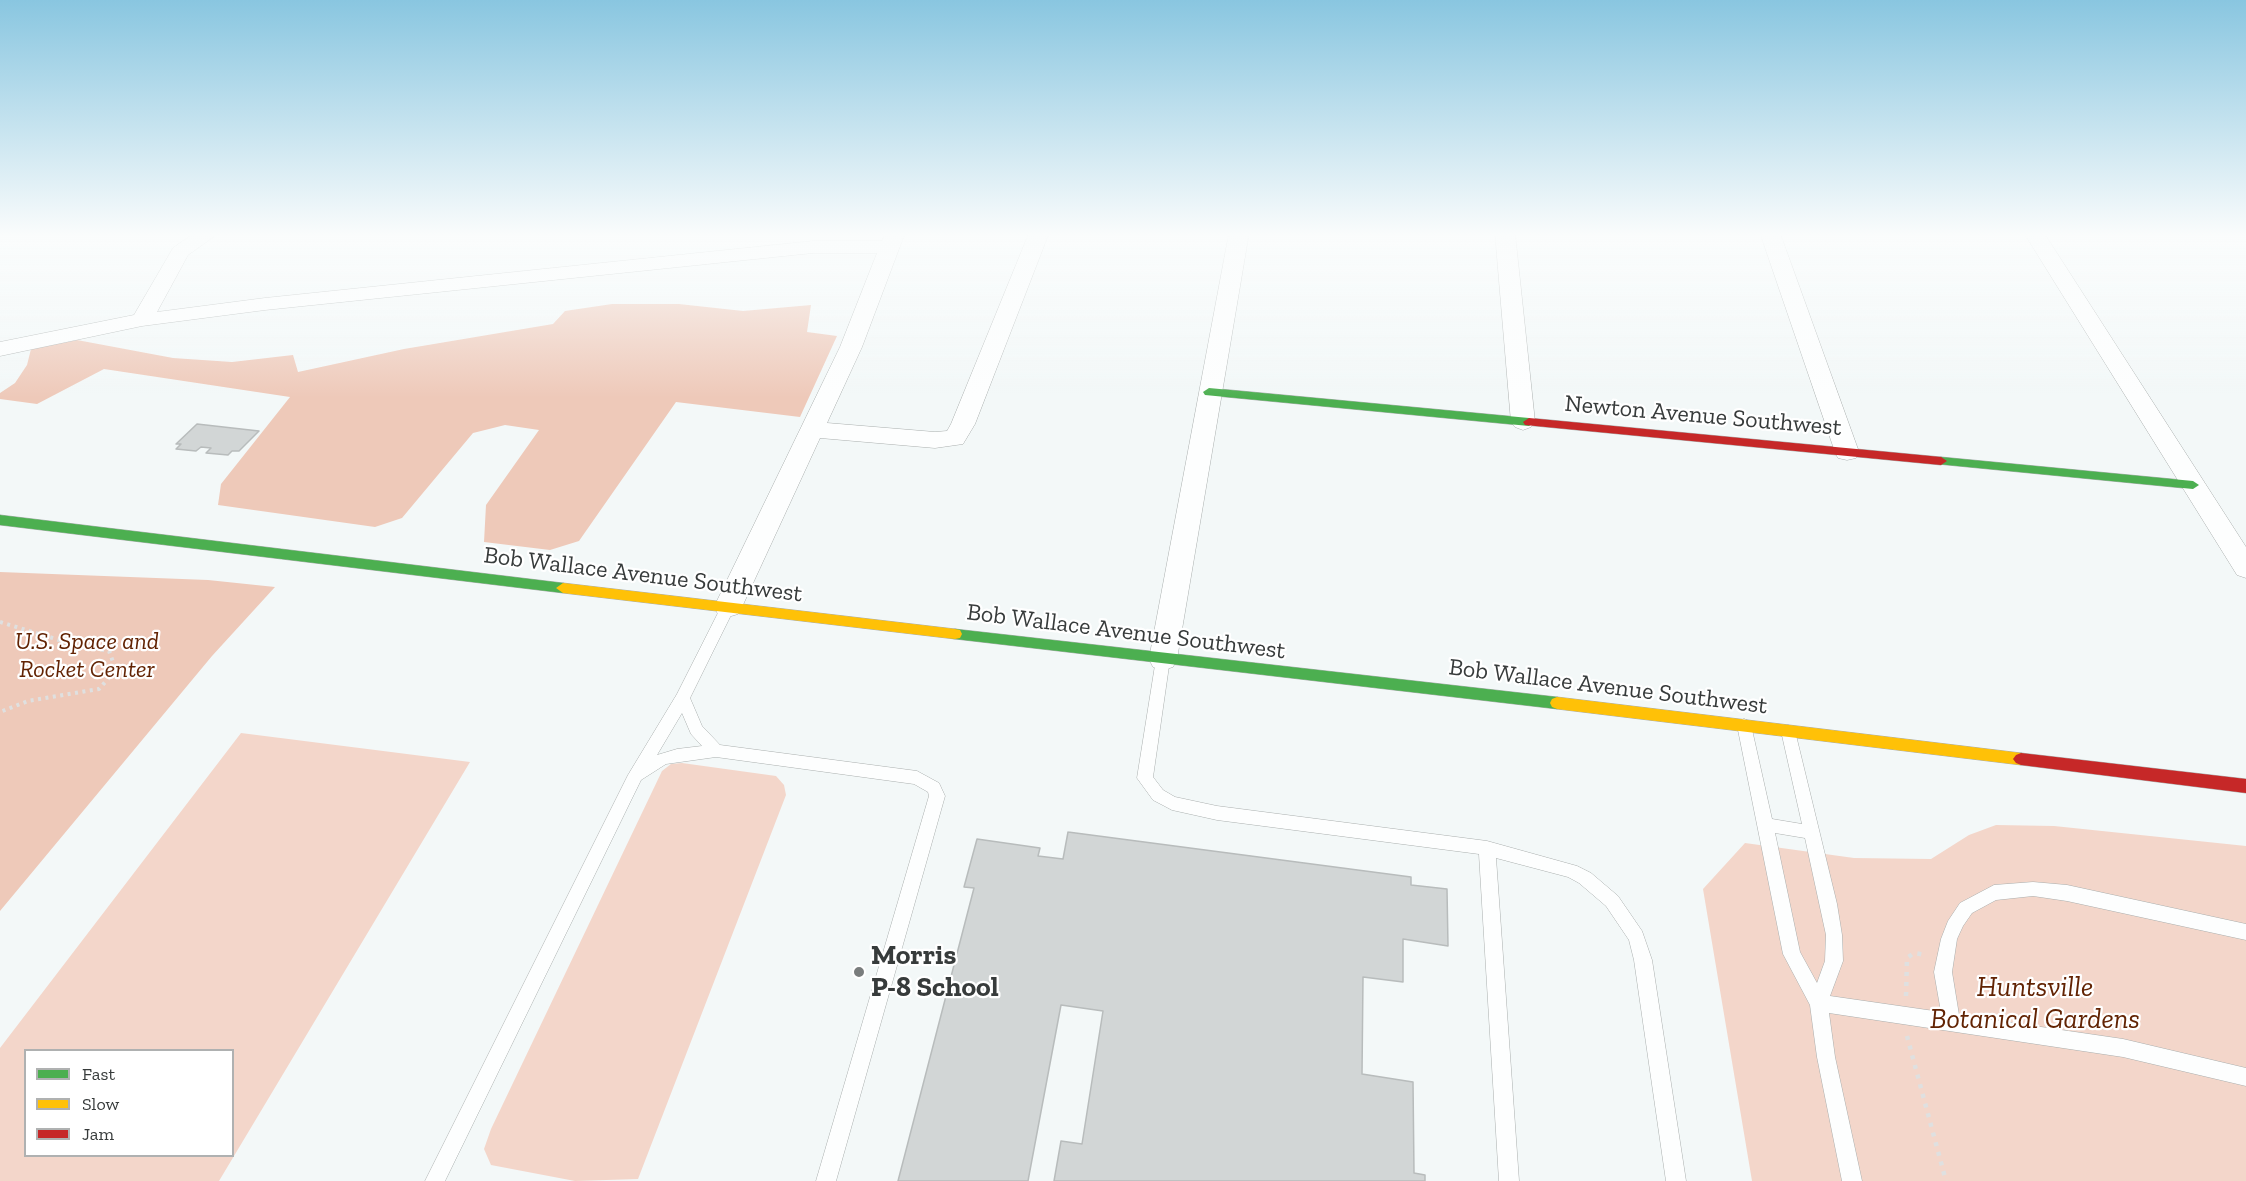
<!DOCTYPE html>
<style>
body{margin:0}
#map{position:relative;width:2246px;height:1181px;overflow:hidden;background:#f3f8f8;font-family:"Zilla Slab",serif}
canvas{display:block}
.legend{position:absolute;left:24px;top:1049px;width:210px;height:108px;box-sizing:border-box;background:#fff;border:2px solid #afb1b1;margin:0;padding:8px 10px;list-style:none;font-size:18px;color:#373b3b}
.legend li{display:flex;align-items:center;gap:12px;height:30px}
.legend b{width:30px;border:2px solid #afb1b1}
</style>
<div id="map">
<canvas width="2246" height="1181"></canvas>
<ul class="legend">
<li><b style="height:8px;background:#4caf50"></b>Fast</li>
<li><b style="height:8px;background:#ffc107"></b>Slow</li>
<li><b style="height:8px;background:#c62828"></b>Jam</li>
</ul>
</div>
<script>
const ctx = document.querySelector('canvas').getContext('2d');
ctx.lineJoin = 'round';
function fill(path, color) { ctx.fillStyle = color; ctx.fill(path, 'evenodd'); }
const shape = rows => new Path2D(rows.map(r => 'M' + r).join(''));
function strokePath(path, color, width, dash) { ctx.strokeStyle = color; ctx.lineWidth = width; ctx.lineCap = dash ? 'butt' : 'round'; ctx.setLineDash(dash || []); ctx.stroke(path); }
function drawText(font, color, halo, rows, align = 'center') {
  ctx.font = font + ' "Zilla Slab",serif'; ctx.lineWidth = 4.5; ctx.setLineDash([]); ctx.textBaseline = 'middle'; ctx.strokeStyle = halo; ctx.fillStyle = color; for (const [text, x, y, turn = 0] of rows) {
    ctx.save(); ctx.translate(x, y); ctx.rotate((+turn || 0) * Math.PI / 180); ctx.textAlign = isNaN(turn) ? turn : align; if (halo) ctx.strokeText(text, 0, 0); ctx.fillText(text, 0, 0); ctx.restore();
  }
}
fill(shape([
 [241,733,470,762,219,1181,0,1181,0,1048],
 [26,1050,232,1050,232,1156,26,1156],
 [682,763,776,776,784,785,786,795,638,1179,575,1181,491,1165,484,1149,491,1129,662,771,671,764],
 [1996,825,2054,826,2246,846,2246,1181,1752,1181,1703,889,1745,843,1854,858,1931,859,1969,835]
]), '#f3d6ca');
fill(shape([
 [612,304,679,304,743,311,811,305,807,332,837,336,800,417,676,402,579,541,550,550,484,542,486,505,539,430,505,425,473,433,402,518,375,527,218,505,221,484,290,397,104,369,37,404,0,399,0,393,15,383,27,365,31,349,77,340,173,358,232,362,293,355,298,372,404,349,553,324,565,311],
 [0,572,208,580,275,587,212,656,0,911]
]), '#eec9b9');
const building = shape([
 [197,424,259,431,239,451,232,451,228,455,206,453,211,448,201,447,196,451,176,449,181,444,176,444,197,424],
 [1068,832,1411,877,1411,885,1447,889,1448,946,1403,939,1403,982,1363,977,1362,1074,1413,1082,1414,1173,1425,1175,1425,1181,1054,1181,1061,1141,1082,1144,1103,1011,1061,1005,1028,1181,898,1181,974,888,964,887,977,839,1040,848,1038,856,1063,859,1068,832]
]);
fill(building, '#d2d6d6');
strokePath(building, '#b8bcbc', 1.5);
const lane = shape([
 [728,602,733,603,735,607,690,698,702,726,720,745,917,771,939,783,945,796,836,1181,816,1181,929,796,928,792,914,784,716,757,666,764,641,780,445,1181,425,1181,628,775,677,694,723,603,728,602],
 [682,713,691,734,702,746,677,749,657,755,682,713],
 [1163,653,1168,655,1170,659,1153,777,1163,790,1175,797,1217,806,1487,841,1577,866,1591,873,1618,896,1642,931,1652,960,1686,1181,1666,1181,1634,960,1629,940,1606,906,1579,883,1568,877,1496,858,1519,1181,1499,1181,1479,854,1217,820,1172,810,1153,800,1137,778,1156,659,1158,655,1163,653],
 [1744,719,1749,721,1751,725,1772,819,1802,824,1781,731,1783,727,1788,725,1793,727,1795,731,1837,904,1842,935,1843,961,1830,996,1941,1012,1934,972,1941,939,1948,921,1960,903,1994,885,2033,882,2067,885,2246,924,2246,940,2067,901,2033,896,1996,900,1972,913,1963,926,1957,939,1952,972,1959,1015,2123,1039,2246,1068,2246,1086,2123,1057,1829,1013,1835,1057,1862,1181,1842,1181,1817,1057,1810,1005,1783,954,1737,725,1739,721,1744,719],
 [1775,833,1805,838,1826,935,1825,961,1817,983,1800,952,1775,833]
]);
const street = shape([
 [194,233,219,233,188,255,157,312,265,298,813,241,882,241,885,233,905,233,862,347,827,423,935,432,947,431,951,424,1029,233,1049,233,975,424,963,444,935,448,820,438,742,607,738,614,728,617,718,614,714,607,840,347,877,253,813,253,265,310,142,326,0,356,0,342,134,315,173,248,194,233],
 [1229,233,1249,233,1177,659,1173,667,1163,670,1153,667,1149,659,1229,233],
 [1495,233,1515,233,1535,422,1531,427,1523,430,1515,427,1511,422,1495,233],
 [1760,233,1780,233,1859,452,1856,458,1847,460,1838,458,1835,452,1760,233],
 [2024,233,2044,233,2246,547,2246,578,2237,575,2024,233]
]);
const fast = shape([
 [1209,388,1529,418,1535,422,1529,426,1205,395,1203,392,1209,388],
 [1941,457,2193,481,2199,485,2193,489,1937,464,1935,461,1937,458,1941,457],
 [0,515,563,583,570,588,563,593,0,525,0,515],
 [955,629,1557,697,1562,699,1564,703,1562,707,1557,709,955,639,950,638,948,634,950,630,955,629]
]);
const slow = shape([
 [563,583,955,629,960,630,962,634,960,638,955,639,563,593,556,588,563,583],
 [1557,697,2021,753,2026,755,2029,759,2026,763,2021,765,1557,709,1552,707,1550,703,1552,699,1557,697]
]);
const jam = shape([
 [1529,418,1941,457,1947,461,1941,465,1525,425,1523,422,1529,418],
 [2021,753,2246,779,2246,793,2021,765,2016,763,2013,759,2016,755,2021,753]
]);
strokePath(lane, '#aaafae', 1);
strokePath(street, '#aaafae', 1);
strokePath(fast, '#aaafae', 1);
strokePath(slow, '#aaafae', 1);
strokePath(jam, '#aaafae', 1);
strokePath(shape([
 [0,622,69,643,109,651,116,670,99,689,28,701,0,712]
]), '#dfe0e0', 4, [3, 4.5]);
strokePath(shape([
 [1906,996,1907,958,1914,953,1926,955],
 [1907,1036,1946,1181]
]), '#dfe0e0', 4.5, [4, 6]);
fill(lane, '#fdfefe');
fill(street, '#fdfefe');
fill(fast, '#4caf50');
fill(slow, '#ffc107');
fill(jam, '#c62828');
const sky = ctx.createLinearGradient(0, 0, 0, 398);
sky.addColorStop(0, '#89c6e0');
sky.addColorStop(0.59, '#fafcfc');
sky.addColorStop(1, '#fafcfc00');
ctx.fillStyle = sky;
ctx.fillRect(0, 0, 2246, 398);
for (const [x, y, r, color] of [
 [859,972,6,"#797d7d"]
]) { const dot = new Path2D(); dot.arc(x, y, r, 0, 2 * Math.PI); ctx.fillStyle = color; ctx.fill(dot); strokePath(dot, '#fff', 2); }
drawText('24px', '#373b3b', '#fff', [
 ["Newton Avenue Southwest",1703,416,5],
 ["Bob Wallace Avenue Southwest",643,575,7],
 ["Bob Wallace Avenue Southwest",1126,632,7],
 ["Bob Wallace Avenue Southwest",1608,687,7]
]);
drawText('italic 24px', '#622303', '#fff', [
 ["U.S. Space and",87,642],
 ["Rocket Center",87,670]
]);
drawText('bold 28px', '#373b3b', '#fff', [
 ["Morris",871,956],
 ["P-8 School",871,988]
], 'left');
drawText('italic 28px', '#622303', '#fff', [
 ["Huntsville",2035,988],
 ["Botanical Gardens",2035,1020]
]);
</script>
